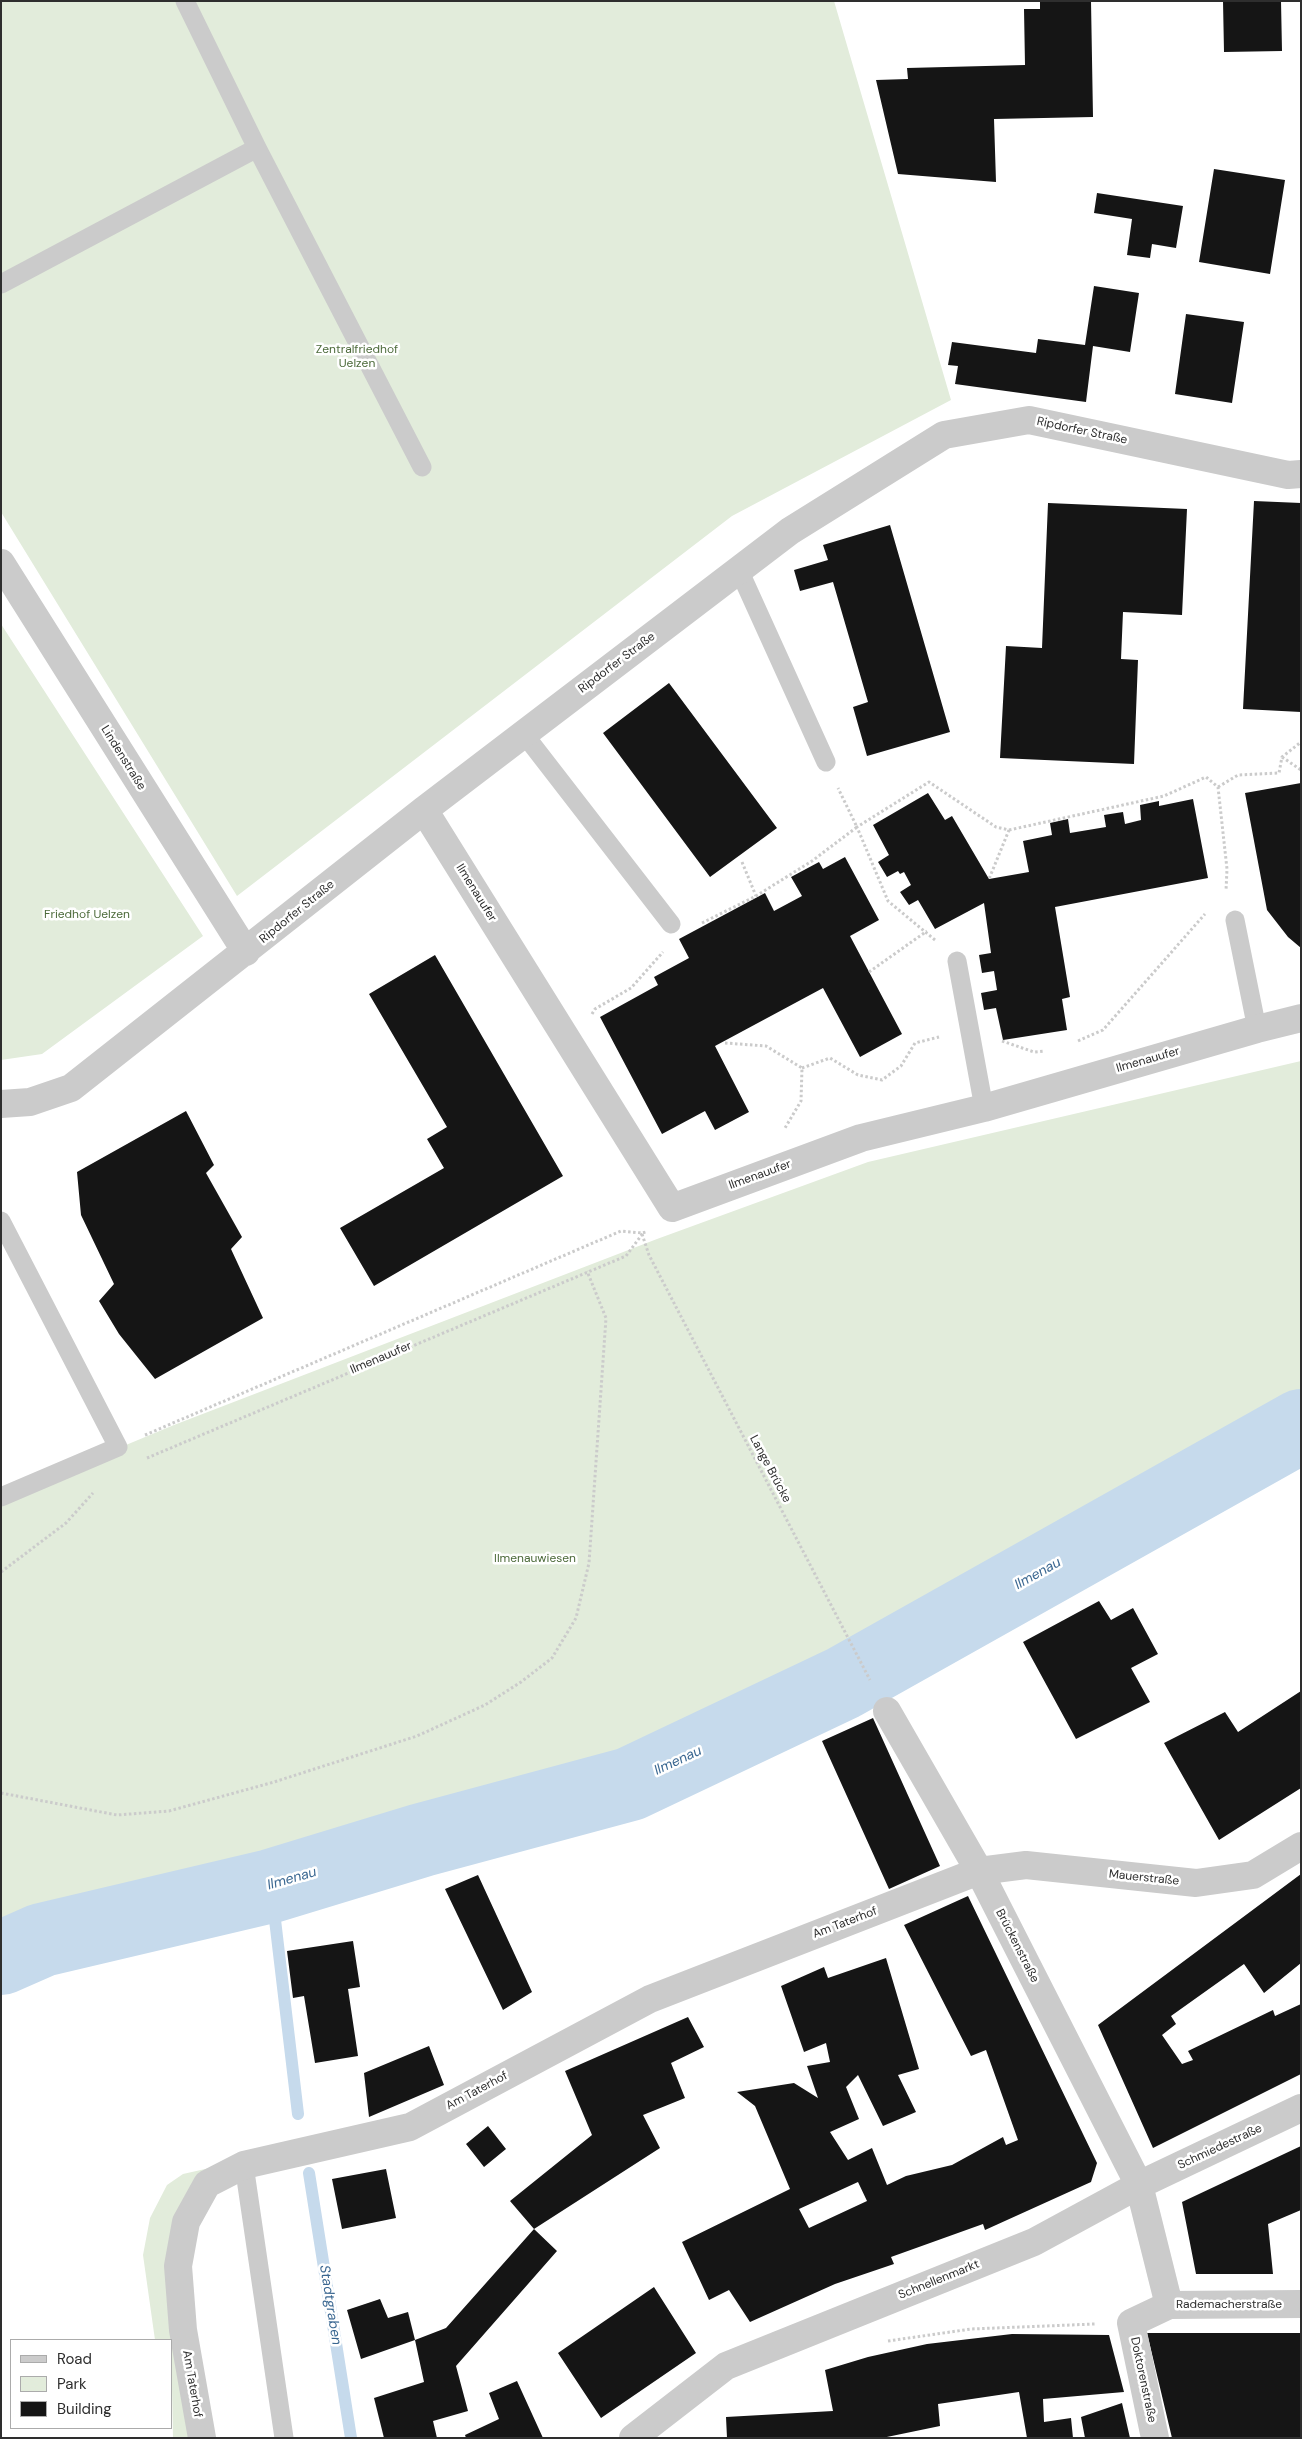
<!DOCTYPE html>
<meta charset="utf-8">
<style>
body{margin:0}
#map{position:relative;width:1302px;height:2439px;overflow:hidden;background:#fff;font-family:"DM Sans",sans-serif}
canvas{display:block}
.frame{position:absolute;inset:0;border:2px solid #2e2e2e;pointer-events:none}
.legend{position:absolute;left:10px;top:2339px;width:162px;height:90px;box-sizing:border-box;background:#fff;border:1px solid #ababab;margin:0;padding:6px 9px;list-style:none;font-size:15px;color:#2e2e2e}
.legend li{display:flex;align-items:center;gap:10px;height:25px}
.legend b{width:25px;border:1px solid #ababab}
</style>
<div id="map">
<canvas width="1302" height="2439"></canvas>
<div class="frame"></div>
<ul class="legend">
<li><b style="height:6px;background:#cbcbcb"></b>Road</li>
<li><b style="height:14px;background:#e2ecdb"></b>Park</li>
<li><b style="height:14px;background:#151515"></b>Building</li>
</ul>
</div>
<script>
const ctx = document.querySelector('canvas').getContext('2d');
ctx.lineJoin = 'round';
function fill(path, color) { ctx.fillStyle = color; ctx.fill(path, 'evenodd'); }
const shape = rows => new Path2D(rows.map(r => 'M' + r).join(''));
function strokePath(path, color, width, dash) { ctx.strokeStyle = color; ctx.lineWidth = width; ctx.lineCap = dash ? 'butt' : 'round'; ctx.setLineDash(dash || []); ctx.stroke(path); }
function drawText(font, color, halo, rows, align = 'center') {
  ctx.font = font + ' "DM Sans",sans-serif'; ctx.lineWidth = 5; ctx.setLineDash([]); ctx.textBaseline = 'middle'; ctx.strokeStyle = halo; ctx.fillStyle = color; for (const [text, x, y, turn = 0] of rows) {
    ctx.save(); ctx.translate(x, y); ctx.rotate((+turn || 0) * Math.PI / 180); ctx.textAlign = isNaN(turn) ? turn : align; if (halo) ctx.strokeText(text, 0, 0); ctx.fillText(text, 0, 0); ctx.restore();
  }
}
fill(shape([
 [1,1,834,1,951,400,732,516,237,896,1,512],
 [1,624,203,936,42,1054,1,1060],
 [1301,1061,1301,1459,891,1686,604,1807,422,1840,271,1886,36,1943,1,1958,1,1497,174,1425,657,1239,868,1162],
 [223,2165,189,2203,196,2438,173,2438,171,2340,155,2340,143,2255,150,2218,167,2185,183,2174]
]), '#e2ecdb');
strokePath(shape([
 [271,1886,298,2114],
 [309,2173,351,2438]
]), '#c6daec', 12);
strokePath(shape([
 [1,1958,42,1940,271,1886,422,1840,630,1784,843,1683,1301,1426]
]), '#c6daec', 74);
fill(shape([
 [1040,1,1091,1,1093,117,994,119,996,182,898,174,876,80,908,79,907,68,1025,65,1024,9,1040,9],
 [1223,1,1281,1,1282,51,1224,52],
 [1214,169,1285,180,1270,274,1199,262],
 [1097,193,1183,206,1176,248,1152,244,1150,258,1127,255,1132,219,1094,213],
 [1094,286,1139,293,1130,352,1093,346,1086,402,955,384,958,366,948,365,952,342,1036,353,1038,339,1085,345],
 [1186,314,1244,322,1232,403,1175,394],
 [1254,501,1301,503,1301,712,1243,709],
 [1048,503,1187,509,1182,615,1123,612,1121,659,1138,660,1134,764,1000,758,1006,646,1042,648],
 [890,525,950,732,867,756,853,707,868,702,833,582,800,591,794,570,828,560,823,545],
 [669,683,777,828,710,877,603,733],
 [1301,783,1301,948,1288,937,1267,910,1245,793],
 [928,793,945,820,952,816,989,879,1029,872,1023,841,1052,835,1050,823,1068,819,1070,833,1106,827,1104,815,1123,812,1125,824,1141,820,1140,805,1159,801,1159,806,1193,799,1208,878,1055,907,1070,997,1062,999,1067,1030,1003,1040,996,1008,984,1010,981,993,997,990,994,971,982,973,979,955,991,953,984,903,935,929,918,900,909,905,900,892,911,885,904,872,900,874,898,871,887,877,878,862,889,855,873,825],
 [845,857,879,920,850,936,902,1034,860,1057,823,988,715,1046,749,1112,715,1130,705,1111,662,1134,600,1017,658,985,654,977,689,958,679,939,765,893,774,911,802,896,791,877,819,862,823,869],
 [435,955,563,1176,374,1286,340,1228,444,1168,427,1139,447,1127,369,994],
 [186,1111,214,1165,206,1173,242,1237,231,1249,263,1318,155,1379,119,1334,99,1301,114,1284,81,1215,77,1172],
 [1099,1601,1111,1620,1133,1608,1158,1654,1131,1668,1150,1702,1076,1739,1023,1642],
 [1301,1691,1301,1788,1219,1840,1164,1743,1225,1712,1238,1732],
 [873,1718,940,1866,889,1889,822,1741],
 [1301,1874,1301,1963,1264,1993,1244,1964,1171,2016,1176,2024,1162,2035,1182,2064,1193,2060,1188,2051,1273,2010,1275,2016,1301,2004,1301,2074,1153,2148,1098,2025],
 [478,1875,532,1992,503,2010,445,1889],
 [968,1896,1097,2163,1091,2182,985,2230,983,2224,891,2257,894,2264,835,2284,750,2322,729,2290,709,2300,682,2242,790,2189,755,2106,737,2092,794,2083,818,2098,807,2066,830,2062,826,2043,804,2052,781,1986,824,1967,828,1978,886,1958,919,2069,898,2075,916,2112,883,2126,858,2075,846,2087,859,2119,830,2132,848,2160,872,2148,887,2185,906,2176,952,2165,1003,2137,1006,2145,1018,2140,986,2050,971,2056,904,1925],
 [858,2182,867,2201,809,2228,799,2209],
 [353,1941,360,1987,348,1989,358,2056,315,2063,304,1996,293,1998,287,1951],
 [688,2017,704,2047,671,2063,685,2098,643,2115,660,2148,534,2229,510,2201,592,2135,565,2071],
 [429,2046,444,2085,369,2117,364,2073],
 [488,2126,506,2149,484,2167,466,2144],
 [1301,2146,1301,2210,1268,2224,1273,2274,1196,2274,1182,2202],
 [386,2169,396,2218,342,2229,332,2179],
 [534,2229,557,2251,456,2366,468,2411,433,2421,437,2438,384,2438,374,2398,424,2382,415,2340,446,2328],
 [654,2287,696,2353,601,2418,558,2353],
 [380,2299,388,2318,408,2312,415,2340,361,2359,347,2310],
 [1147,2333,1301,2333,1301,2438,1172,2438],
 [1012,2334,1109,2335,1124,2392,1043,2399,1044,2422,1071,2418,1073,2438,1027,2438,1019,2392,938,2404,940,2426,882,2438,727,2438,726,2417,833,2411,825,2370,868,2357,927,2344],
 [517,2381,543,2438,466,2438,465,2435,499,2419,489,2393],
 [1122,2403,1130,2438,1085,2438,1081,2417]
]), '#151515');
strokePath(shape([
 [1282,757,1301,770],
 [1218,787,1238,775,1279,773,1282,757,1301,742],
 [1009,830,1164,796,1206,777,1218,787,1227,869,1226,891],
 [742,862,756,896],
 [702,923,756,896,812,861,857,827,838,788],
 [935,940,888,901,857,827,929,782,996,827,1009,830,989,879],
 [869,972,927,931],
 [592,1014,595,1009,631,988,663,952],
 [1002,1041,1034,1052,1044,1051],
 [1078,1041,1103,1030,1205,914],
 [725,1043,766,1046,802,1068,801,1101,785,1128],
 [802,1068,830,1058,858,1075,882,1080,901,1066,915,1043,939,1037],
 [642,1234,649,1255,870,1680],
 [145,1435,621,1231,642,1233,646,1232],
 [147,1458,626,1256,643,1233],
 [1,1572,66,1523,93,1493],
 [1,1793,117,1815,169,1811,274,1782,417,1736,485,1705,521,1682,552,1658,576,1618,589,1563,606,1318,587,1271],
 [888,2341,971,2329,1095,2324]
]), '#cbcbcb', 3, [2.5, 2.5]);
strokePath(shape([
 [185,1,257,148,422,467],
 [1,284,257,148],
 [739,570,826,762],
 [524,734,671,924],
 [1235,920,1257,1029],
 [957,961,984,1108],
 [1,1221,118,1447,1,1497],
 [244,2165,284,2438]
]), '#cbcbcb', 19);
strokePath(shape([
 [1,563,246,952],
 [424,810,672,1208,861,1138,984,1108,1257,1029,1301,1018],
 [1,1104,30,1102,71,1088,424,810,790,531,944,435,1029,420,1288,475,1301,474],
 [887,1711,979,1871,1139,2185,1169,2305],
 [202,2438,183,2330,178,2266,186,2222,207,2184,244,2165,410,2127,650,1999,979,1871,1026,1865,1196,1883,1253,1875,1301,1846],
 [633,2438,726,2366,1034,2242,1139,2185,1301,2108],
 [1155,2438,1131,2323,1169,2305,1301,2304]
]), '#cbcbcb', 28);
drawText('12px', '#4c6a3a', '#fff', [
 ["Zentralfriedhof",357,350],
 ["Uelzen",357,364],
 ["Friedhof Uelzen",87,915],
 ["Ilmenauwiesen",535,1559]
]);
drawText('12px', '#2e2e2e', '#fff', [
 ["Ripdorfer Straße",1082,431,12],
 ["Ripdorfer Straße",617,663,-37],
 ["Lindenstraße",123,758,58],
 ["Ilmenauufer",476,893,58],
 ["Ripdorfer Straße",297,912,-39],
 ["Ilmenauufer",1148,1060,-16],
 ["Ilmenauufer",760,1175,-20],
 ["Ilmenauufer",381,1358,-23],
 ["Lange Brücke",770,1469,62],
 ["Mauerstraße",1144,1878,6],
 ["Am Taterhof",845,1923,-21],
 ["Brückenstraße",1017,1946,63],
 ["Am Taterhof",477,2091,-28],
 ["Schmiedestraße",1220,2147,-25],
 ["Schnellenmarkt",939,2280,-22],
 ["Rademacherstraße",1229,2305],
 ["Doktorenstraße",1143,2380,78],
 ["Am Taterhof",192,2384,80]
]);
drawText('italic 14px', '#3a6791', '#fff', [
 ["Ilmenau",1038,1574,-29],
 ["Ilmenau",678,1761,-25],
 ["Ilmenau",292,1879,-16],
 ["Stadtgraben",330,2305,81]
]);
</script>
